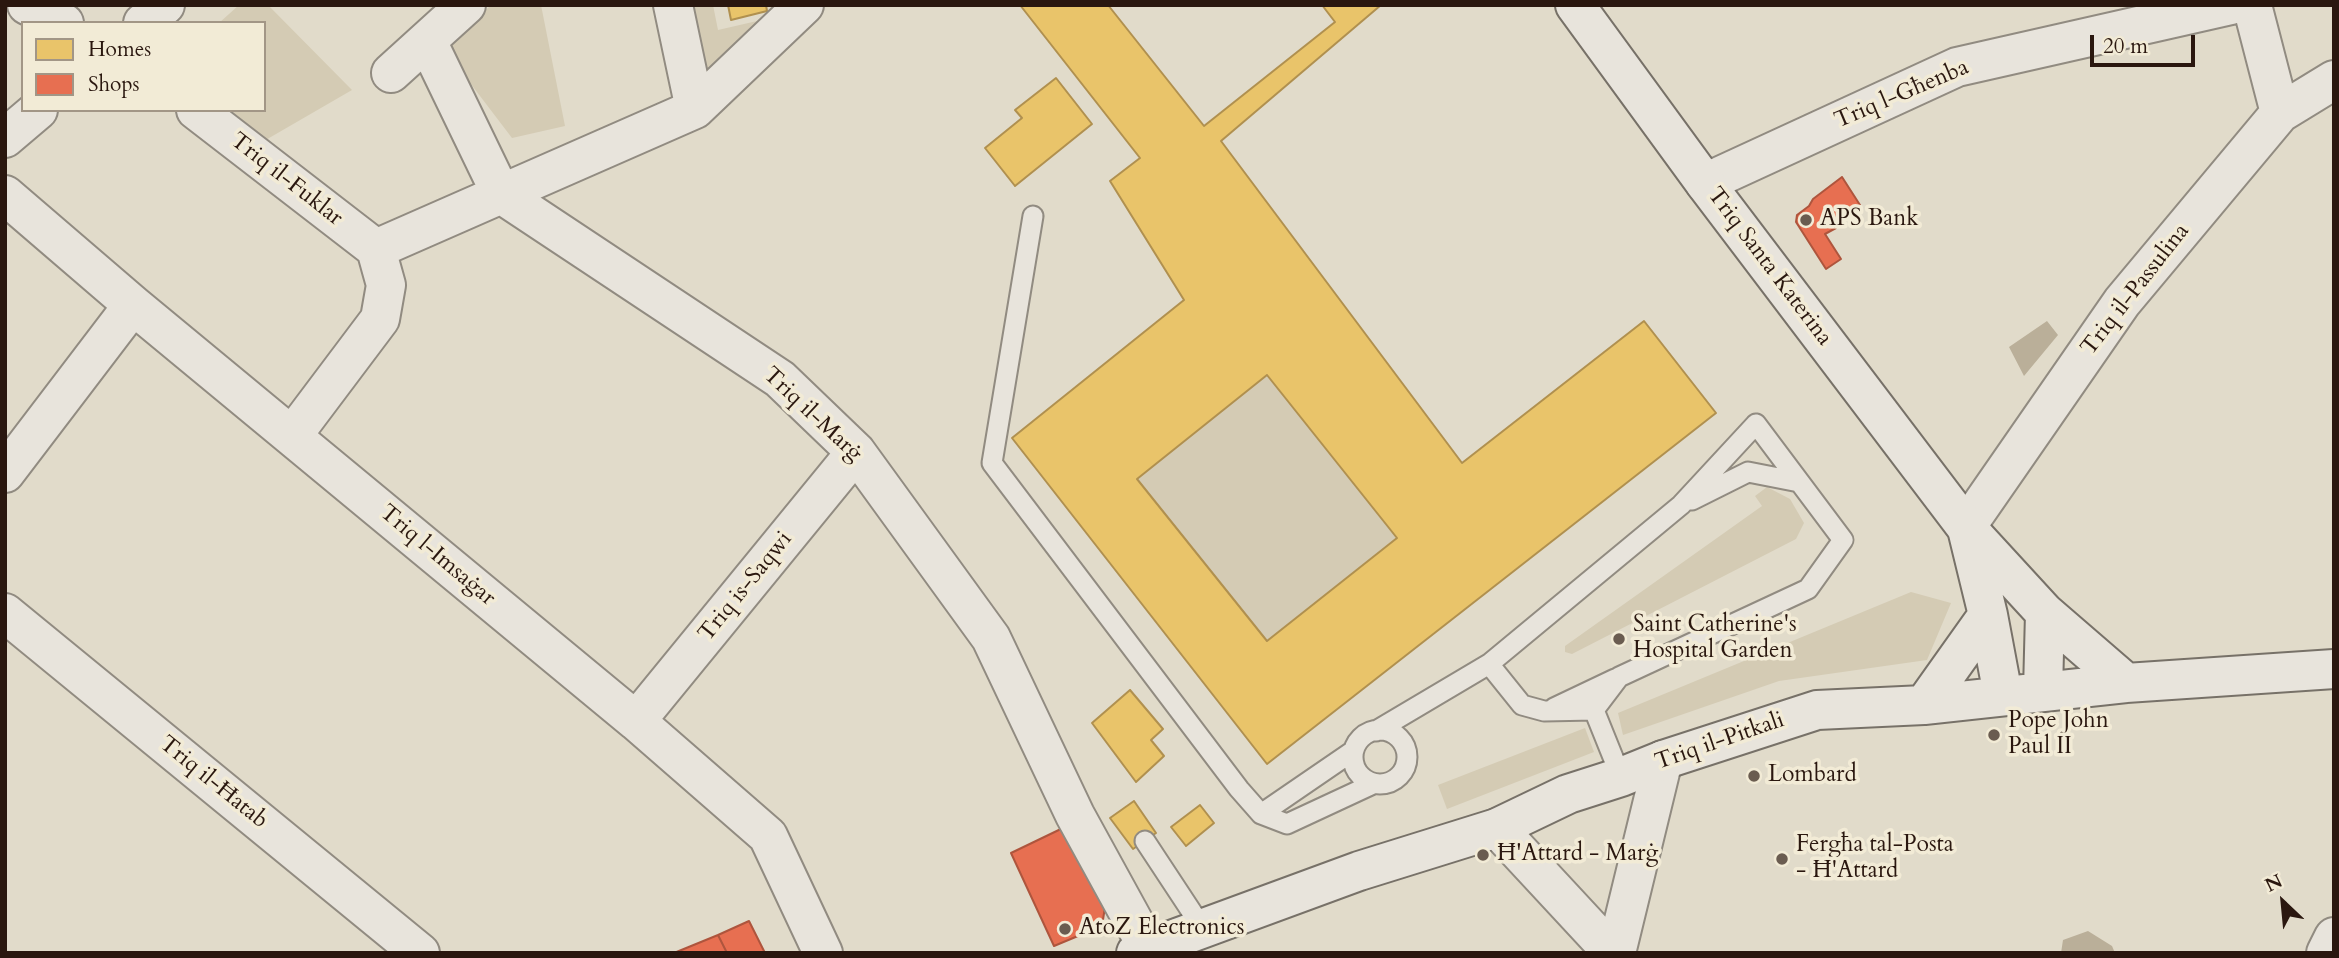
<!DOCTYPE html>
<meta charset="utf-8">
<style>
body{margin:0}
#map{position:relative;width:2339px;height:958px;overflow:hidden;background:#e1dbca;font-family:Cardo,serif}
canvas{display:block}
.frame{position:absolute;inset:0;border:7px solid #2a170f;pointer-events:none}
.legend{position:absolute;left:21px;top:21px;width:245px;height:91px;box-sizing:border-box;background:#f2ebd6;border:2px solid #a29686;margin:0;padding:9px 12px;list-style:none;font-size:21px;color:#2a170f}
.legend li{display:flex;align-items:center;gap:14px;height:35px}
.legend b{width:35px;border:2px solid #a29686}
.north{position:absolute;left:2248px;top:867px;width:70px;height:70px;-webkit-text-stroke:5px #f2ebd6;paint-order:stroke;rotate:334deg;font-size:19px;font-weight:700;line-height:28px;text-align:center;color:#2a170f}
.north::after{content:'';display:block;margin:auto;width:24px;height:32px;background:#2a170f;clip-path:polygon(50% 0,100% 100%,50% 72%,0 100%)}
.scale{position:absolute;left:2090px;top:35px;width:105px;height:32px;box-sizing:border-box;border:4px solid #2a170f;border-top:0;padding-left:9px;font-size:21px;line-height:24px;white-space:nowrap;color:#2a170f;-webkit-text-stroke:5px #f2ebd6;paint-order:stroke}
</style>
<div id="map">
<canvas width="2339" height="958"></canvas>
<div class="frame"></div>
<ul class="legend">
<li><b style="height:19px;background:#e9c46a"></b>Homes</li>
<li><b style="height:19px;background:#e76f51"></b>Shops</li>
</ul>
<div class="north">N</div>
<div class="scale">20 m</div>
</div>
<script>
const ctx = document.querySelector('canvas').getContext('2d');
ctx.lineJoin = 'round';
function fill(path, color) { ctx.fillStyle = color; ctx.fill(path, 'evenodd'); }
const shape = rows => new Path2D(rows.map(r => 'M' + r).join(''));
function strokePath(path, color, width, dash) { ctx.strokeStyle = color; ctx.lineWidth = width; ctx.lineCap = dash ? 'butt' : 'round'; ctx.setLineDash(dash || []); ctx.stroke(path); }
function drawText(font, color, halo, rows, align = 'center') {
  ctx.font = font + ' Cardo,serif'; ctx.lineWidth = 7; ctx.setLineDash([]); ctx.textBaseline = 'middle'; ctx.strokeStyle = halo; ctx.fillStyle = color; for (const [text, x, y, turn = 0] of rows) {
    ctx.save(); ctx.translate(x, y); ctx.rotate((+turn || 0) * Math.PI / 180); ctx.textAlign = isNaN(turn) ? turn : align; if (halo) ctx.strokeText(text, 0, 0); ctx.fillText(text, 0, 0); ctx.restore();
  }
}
fill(shape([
 [239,5,268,5,352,90,257,145,218,110,264,110,264,23,219,23],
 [491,5,541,5,565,126,512,138,445,50],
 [685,5,713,5,718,30,770,18,700,84],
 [1267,375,1397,538,1267,641,1137,479],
 [1767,487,1790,499,1804,523,1796,539,1572,654,1565,652,1565,646,1762,506,1755,496],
 [1911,592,1951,603,1927,660,1779,681,1623,735,1618,713],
 [1585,728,1594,752,1447,809,1438,785]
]), '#d4cbb4');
fill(shape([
 [2047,321,2058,335,2024,376,2009,347],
 [2088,931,2112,946,2115,953,2061,953,2063,940]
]), '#baaf99');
const homes = shape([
 [728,5,766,5,767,11,731,20,728,5],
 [1020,5,1108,5,1204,126,1335,22,1322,5,1381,5,1221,141,1462,463,1644,321,1716,413,1267,764,1012,438,1184,300,1110,181,1140,158,1020,5],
 [1267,375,1397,538,1267,641,1137,479,1267,375],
 [1056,78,1092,124,1015,186,985,148,1022,118,1015,110,1056,78],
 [1130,690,1163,729,1151,740,1164,756,1136,782,1092,723,1130,690],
 [1134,801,1156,833,1133,849,1110,818,1134,801],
 [1200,805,1214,823,1186,846,1171,827,1200,805]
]);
fill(homes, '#e9c46a');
strokePath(homes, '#b0904f', 2);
const shops = shape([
 [1842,177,1860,205,1834,223,1836,228,1825,234,1841,259,1826,269,1796,222,1797,215,1809,206,1813,199,1842,177],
 [1065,827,1105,907,1102,926,1054,946,1011,853,1065,827],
 [749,921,765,953,727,953,718,935,749,921],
 [718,935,727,953,674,953,718,935]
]);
fill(shops, '#e76f51');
strokePath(shops, '#ae553d', 2);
const lane = shape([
 [1033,216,992,463,1239,789,1261,814,1287,824,1373,784],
 [1756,424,1843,540,1808,589,1619,677,1594,710,1544,711,1522,705,1489,664,1681,505,1756,424],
 [1692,500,1748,472,1799,482],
 [1554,708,1615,679],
 [1594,710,1621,777],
 '1353 757a27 27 0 1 1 54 0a27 27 0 1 1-54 0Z',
 [1376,731,1489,664],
 [1261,814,1353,751],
 [1145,841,1203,929]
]);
const street = shape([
 [27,5,64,23],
 [673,5,695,109],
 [2252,5,2280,113],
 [143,23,165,5],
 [427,41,501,194,780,379,856,452,991,638,1075,815,1148,948],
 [391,73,466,5],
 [196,110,376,249],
 [5,138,38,110],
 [1705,183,1957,67,2231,5],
 [5,195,133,305,636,721,768,836,823,953],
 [292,436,380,319,386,285,376,249,695,109,804,5],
 [5,473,133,305],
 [1966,527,2122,302,2280,113,2334,80],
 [5,613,420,953],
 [636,721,856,452],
 [1497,828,1613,953],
 [1616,953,1663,760],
 [2326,953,2334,937]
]);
const secondary = shape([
 [1575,5,1705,183,1966,527,2045,613,2126,683],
 [1968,533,1988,615,2003,695],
 [2043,691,2045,613],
 [1924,705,1988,615],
 [1136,953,1359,871,1497,828,1568,794,1621,777,1663,760,1817,710,1924,705,2126,683,2334,669]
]);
strokePath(lane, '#918b81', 23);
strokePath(street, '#918b81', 42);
strokePath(secondary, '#777168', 42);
strokePath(lane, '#e8e4dc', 19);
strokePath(street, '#e8e4dc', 38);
strokePath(secondary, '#e8e4dc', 38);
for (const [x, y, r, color] of [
 [1806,220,7,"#6a5c50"],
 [1619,639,7,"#6a5c50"],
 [1994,735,7,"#6a5c50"],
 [1754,776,7,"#6a5c50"],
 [1483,855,7,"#6a5c50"],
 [1782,859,7,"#6a5c50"],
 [1065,929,7,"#6a5c50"]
]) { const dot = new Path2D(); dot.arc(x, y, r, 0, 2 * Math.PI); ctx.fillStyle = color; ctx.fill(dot); strokePath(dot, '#f2ebd6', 2.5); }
drawText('23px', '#2a170f', '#f2ebd6', [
 ["Triq l-Għenba",1902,95,-23],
 ["Triq il-Fuklar",286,180,38],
 ["Triq Santa Katerina",1769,267,53],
 ["Triq il-Passulina",2136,290,-52],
 ["Triq il-Marġ",812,415,43],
 ["Triq l-Imsaġar",437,556,40],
 ["Triq is-Saqwi",746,587,-51],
 ["Triq il-Pitkali",1720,742,-19],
 ["Triq il-Ħatab",213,783,39]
]);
drawText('23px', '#2a170f', '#f2ebd6', [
 ["APS Bank",1820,220],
 ["Saint Catherine's",1633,626],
 ["Hospital Garden",1633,652],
 ["Pope John",2008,722],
 ["Paul II",2008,748],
 ["Lombard",1768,776],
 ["Fergħa tal-Posta",1796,846],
 ["- Ħ'Attard",1796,872],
 ["Ħ'Attard - Marġ",1497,855],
 ["AtoZ Electronics",1079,929]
], 'left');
</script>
